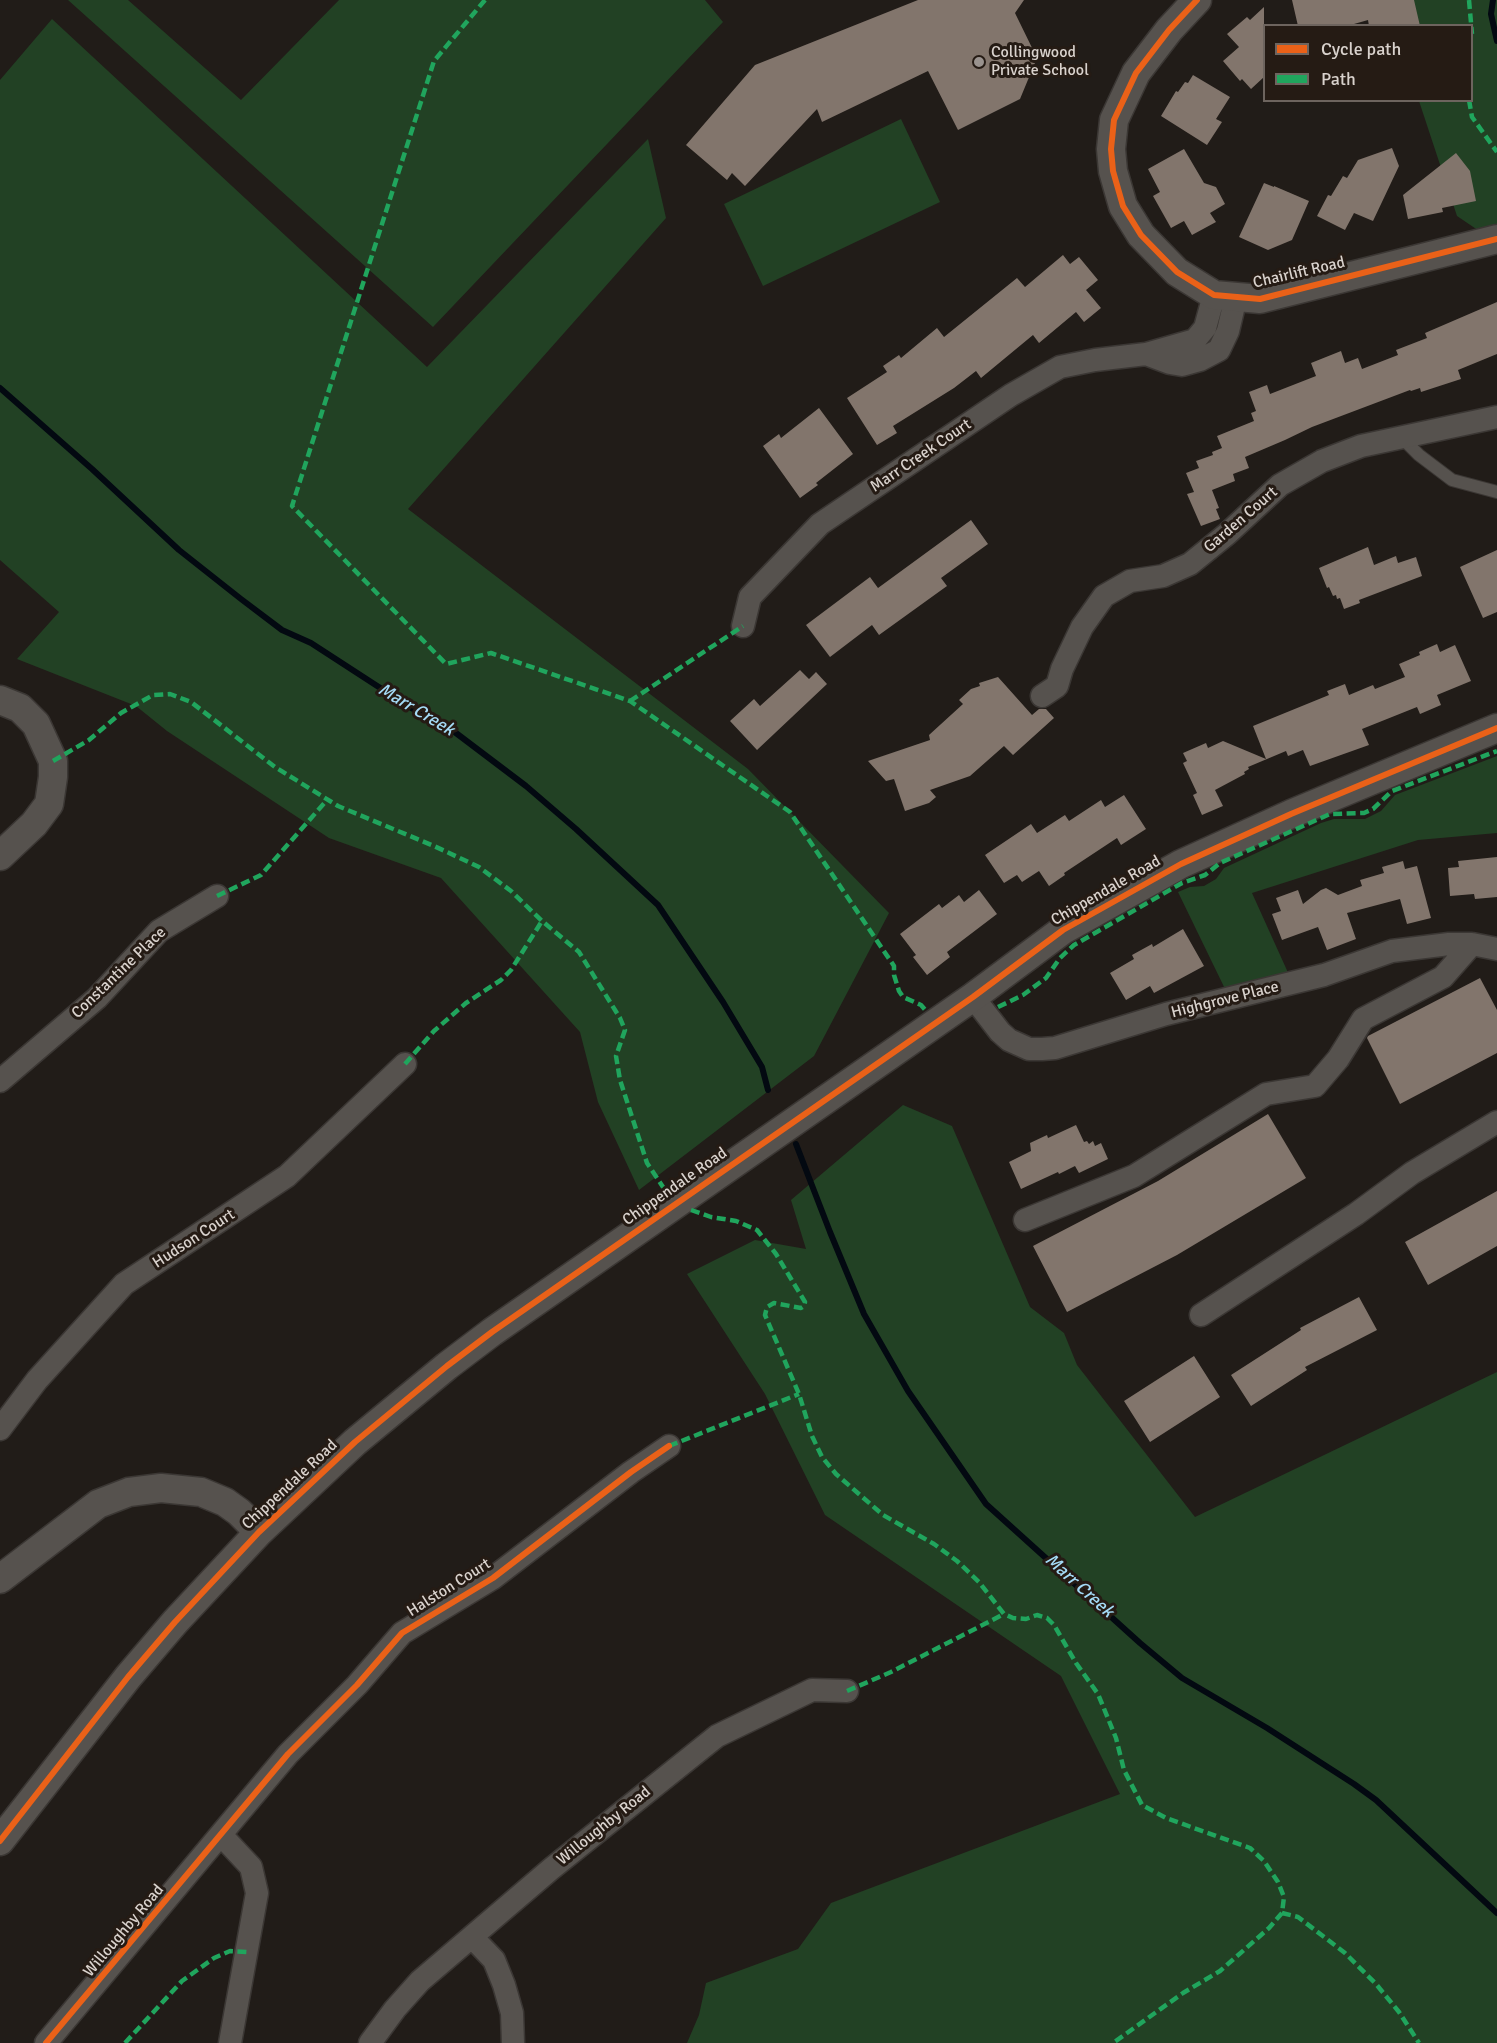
<!DOCTYPE html>
<style>
body{margin:0}
#map{position:relative;width:1497px;height:2043px;overflow:hidden;background:#211c18;font-family:Signika,sans-serif}
canvas{display:block}
.legend{position:absolute;left:1263px;top:24px;width:210px;height:78px;box-sizing:border-box;background:#251b14;border:2px solid #6d645e;margin:0;padding:8px 10px;list-style:none;font-size:18px;color:#d9d2cd}
.legend li{display:flex;align-items:center;gap:12px;height:30px}
.legend b{width:30px;border:2px solid #6d645e}
</style>
<div id="map">
<canvas width="1497" height="2043"></canvas>
<ul class="legend">
<li><b style="height:8px;background:#ea6118"></b>Cycle path</li>
<li><b style="height:8px;background:#20a55d"></b>Path</li>
</ul>
</div>
<script>
const ctx = document.querySelector('canvas').getContext('2d');
ctx.lineJoin = 'round';
function fill(path, color) { ctx.fillStyle = color; ctx.fill(path, 'evenodd'); }
const shape = rows => new Path2D(rows.map(r => 'M' + r).join(''));
function strokePath(path, color, width, dash) { ctx.strokeStyle = color; ctx.lineWidth = width; ctx.lineCap = dash ? 'butt' : 'round'; ctx.setLineDash(dash || []); ctx.stroke(path); }
function drawText(font, color, halo, rows, align = 'center') {
  ctx.font = font + ' Signika,sans-serif'; ctx.lineWidth = 6; ctx.setLineDash([]); ctx.textBaseline = 'middle'; ctx.strokeStyle = halo; ctx.fillStyle = color; for (const [text, x, y, turn = 0] of rows) {
    ctx.save(); ctx.translate(x, y); ctx.rotate((+turn || 0) * Math.PI / 180); ctx.textAlign = isNaN(turn) ? turn : align; if (halo) ctx.strokeText(text, 0, 0); ctx.fillText(text, 0, 0); ctx.restore();
  }
}
fill(shape([
 [68,0,128,0,241,100,339,0,705,0,723,22,433,327],
 [1400,0,1497,0,1497,236,1491,239,1457,216,1419,101,1472,100,1472,26,1398,26],
 [52,19,427,367,648,139,666,218,408,509,748,769,889,913,814,1056,639,1190,598,1102,580,1032,441,878,329,838,167,731,136,706,17,659,59,612,0,560,0,80],
 [901,119,940,202,763,286,724,204],
 [1497,756,1497,833,1418,840,1252,893,1290,977,1227,993,1178,892,1190,887,1204,886,1216,879,1224,868,1321,823,1334,819,1365,819,1381,811,1395,795],
 [903,1105,952,1126,1030,1307,1064,1333,1077,1365,1195,1517,1497,1372,1497,2043,687,2043,699,2015,706,1983,798,1949,831,1903,1120,1794,1061,1676,825,1515,765,1394,687,1274,755,1240,806,1249,791,1200]
]), '#224124');
strokePath(shape([
 [1493,0,1491,14,1497,41],
 [0,388,92,469,179,550,241,599,282,630,311,643,408,706,452,730,526,786,576,829,658,905,723,1002,762,1067,768,1090],
 [796,1144,830,1232,864,1314,908,1391,986,1504,1140,1643,1182,1678,1267,1728,1354,1784,1376,1800,1497,1913]
]), '#030911', 6);
fill(shape([
 [918,0,1024,0,1015,13,1037,58,1020,99,958,130,928,71,822,122,817,109,745,186,732,173,727,180,686,145,755,65],
 [1292,0,1414,0,1420,26,1369,26,1368,20,1347,26,1298,26],
 [1264,7,1264,77,1251,89,1242,79,1240,81,1223,61,1239,47,1227,34,1247,17,1250,20],
 [1193,75,1230,97,1216,119,1222,122,1207,145,1161,116,1176,91,1178,92,1185,82,1188,83],
 [1392,148,1399,166,1373,221,1354,213,1345,230,1317,216,1328,195,1331,196,1343,176,1347,178,1358,160],
 [1184,149,1204,183,1216,187,1225,204,1210,213,1216,222,1192,235,1184,221,1171,228,1153,196,1160,192,1148,169],
 [1456,153,1470,171,1476,201,1442,208,1443,212,1408,219,1403,195],
 [1264,183,1274,187,1274,186,1309,201,1292,240,1268,250,1239,237],
 [1063,255,1070,264,1079,257,1098,280,1086,290,1101,308,1084,322,1076,312,1039,343,1033,335,981,378,976,371,954,388,893,426,897,433,877,445,847,398,887,372,883,366,899,355,901,358,937,328,944,337,1017,278,1025,287],
 [1497,302,1497,354,1458,370,1461,379,1421,392,1420,388,1411,391,1410,390,1312,427,1285,440,1245,457,1249,468,1233,474,1235,481,1212,490,1219,508,1216,509,1220,519,1201,526,1187,494,1194,492,1186,473,1199,468,1196,461,1213,455,1212,452,1222,448,1217,436,1254,421,1251,413,1256,411,1249,392,1267,385,1270,394,1316,376,1311,363,1341,351,1345,363,1358,358,1362,369,1398,355,1396,350,1427,338,1425,333],
 [819,408,853,454,816,483,818,485,800,498,763,446,779,434,781,438],
 [971,520,988,544,941,578,947,586,879,635,872,625,830,657,806,625,870,577,878,588],
 [1368,547,1374,565,1396,556,1398,563,1416,557,1422,576,1359,600,1360,603,1344,609,1340,598,1337,599,1336,595,1333,596,1329,587,1327,588,1319,568],
 [1497,550,1497,612,1483,618,1460,567],
 [1437,644,1440,652,1455,645,1471,681,1437,695,1441,705,1420,714,1417,707,1362,729,1369,745,1310,766,1303,750,1288,756,1286,751,1248,767,1249,769,1244,772,1245,774,1215,790,1223,806,1202,815,1193,795,1197,793,1183,763,1187,761,1183,753,1206,743,1208,748,1223,741,1266,759,1253,726,1329,695,1327,691,1345,684,1349,695,1373,685,1375,689,1405,677,1399,664,1420,655,1419,652],
 [800,670,809,679,816,672,827,684,757,750,730,721,754,699,760,706],
 [998,677,1032,715,1039,709,1046,709,1054,718,1013,755,1004,746,970,776,930,790,936,797,929,803,905,811,894,779,886,781,868,761,930,740,929,735,963,704,959,700,971,689,980,686,979,683],
 [1124,795,1146,829,1121,845,1117,838,1064,873,1065,875,1049,886,1039,871,1022,882,1017,875,1004,883,985,855,1031,824,1037,833,1065,815,1069,821,1101,800,1105,807],
 [1497,857,1497,897,1475,899,1474,894,1450,896,1448,868,1459,867,1458,861],
 [1403,861,1405,869,1417,866,1431,918,1407,924,1400,899,1347,913,1356,939,1327,950,1318,927,1282,940,1272,914,1281,911,1276,898,1298,890,1303,904,1321,890,1326,888,1338,895,1362,886,1360,880,1384,873,1382,867],
 [979,890,997,914,947,952,950,957,927,975,913,957,916,955,900,934,939,904,942,908,959,895,964,902],
 [1183,929,1204,966,1154,993,1150,986,1126,1000,1110,973,1134,959,1132,955,1152,944,1153,947],
 [1480,978,1497,1010,1497,1053,1400,1104,1367,1038,1368,1036],
 [1268,1114,1306,1178,1177,1255,1067,1312,1033,1246,1158,1181],
 [1076,1125,1084,1142,1087,1141,1089,1144,1093,1141,1095,1146,1101,1143,1108,1159,1079,1173,1075,1166,1059,1174,1058,1172,1021,1189,1009,1162,1031,1151,1030,1143,1047,1135,1048,1138],
 [1497,1191,1497,1246,1428,1285,1405,1242],
 [1359,1297,1377,1330,1305,1367,1307,1370,1251,1406,1231,1375,1301,1330,1300,1328],
 [1194,1356,1220,1397,1150,1442,1124,1401]
]), '#82756c');
const service = shape([
 [1402,438,1419,455,1452,480,1497,492]
]);
const minor = shape([
 [1146,354,1170,363,1182,365,1200,360,1219,350,1228,331,1236,297],
 [743,626,750,597,820,524,1011,395,1060,367,1095,360,1146,354,1195,340,1205,328,1214,295],
 [1042,696,1057,686,1062,669,1082,627,1104,596,1130,581,1163,576,1190,564,1227,534,1280,485,1322,461,1361,446,1497,417],
 [973,997,1000,1032,1009,1040,1029,1049,1042,1049,1055,1048,1166,1014,1324,975,1392,951,1449,944,1472,944,1497,949],
 [0,1081,97,998,159,931,217,896],
 [1025,1220,1134,1176,1266,1094,1315,1086,1338,1059,1363,1019,1443,977,1472,944],
 [1201,1315,1356,1214,1412,1173,1497,1122],
 [0,1429,37,1380,124,1284,287,1176,405,1064],
 [222,1836,251,1867,257,1893,230,2043],
 [472,1937,494,1960,504,1985,512,2013,513,2043],
 [46,2043,288,1754,357,1685,402,1633,493,1578,631,1472,669,1446],
 [370,2043,395,2009,420,1981,551,1869,717,1736,812,1690,847,1691]
]);
const tertiary = shape([
 [1197,0,1169,30,1136,73,1114,120,1111,149,1113,171,1123,206,1141,235,1177,272,1214,295,1260,299,1497,239],
 [0,700,20,708,36,724,53,761,53,777,49,804,34,824,0,856],
 [0,1579,98,1504,129,1492,161,1488,201,1492,225,1502,239,1512,259,1532],
 [0,1841,128,1677,175,1622,259,1532,355,1442,447,1366,492,1332,973,997,1063,930,1181,864,1291,814,1497,728]
]);
strokePath(service, '#3b3734', 14);
strokePath(minor, '#3b3734', 25);
strokePath(tertiary, '#3b3734', 31);
strokePath(service, '#56524e', 12);
strokePath(minor, '#56524e', 22);
strokePath(tertiary, '#56524e', 28);
strokePath(shape([
 [485,0,434,61,292,506,446,664,491,653,630,701,790,812,894,966,894,975,899,991,903,997,921,1005,927,1012],
 [1469,0,1472,34],
 [1469,100,1472,117,1497,152],
 [630,701,743,626],
 [53,761,89,740,121,713,153,695,170,694,191,702,275,767,338,806,434,846,479,867,511,891,542,921,579,952,620,1018,625,1030,616,1056,620,1080,647,1163,667,1193],
 [217,896,261,875,327,800],
 [998,1007,1023,995,1046,978,1060,958,1074,945,1182,883,1205,875,1220,863,1330,814,1364,813,1373,809,1392,791,1497,751],
 [405,1064,434,1031,466,1003,501,980,511,970,542,921],
 [691,1210,711,1217,736,1221,757,1230,776,1254,802,1297,805,1302,804,1306,801,1308,774,1303,767,1307,765,1315,799,1394,812,1436,822,1457,836,1474,883,1515,934,1544,957,1561,979,1582,1004,1614,1013,1618,1026,1619,1037,1615,1047,1618,1054,1625,1076,1663,1098,1694,1116,1738,1124,1770,1142,1805,1166,1818,1250,1848,1264,1861,1278,1882,1284,1897,1282,1913,1269,1928,1220,1971,1183,1993,1113,2043],
 [669,1446,799,1394],
 [847,1691,891,1672,1004,1614],
 [1282,1913,1298,1917,1345,1953,1376,1984,1399,2012,1419,2043],
 [125,2043,182,1981,214,1958,230,1951,247,1952]
]), '#20a55d', 4.5, [9, 4.5]);
strokePath(shape([
 [1197,0,1169,30,1136,73,1114,120,1111,149,1113,171,1123,206,1141,235,1177,272,1214,295,1260,299,1497,239],
 [0,1841,128,1677,175,1622,259,1532,355,1442,447,1366,492,1332,973,997,1063,930,1181,864,1291,814,1497,728],
 [46,2043,288,1754,357,1685,402,1633,493,1578,631,1472,669,1446]
]), '#ea6118', 6);
for (const [x, y, r, color] of [
 [979,62,6,"#99928e"]
]) { const dot = new Path2D(); dot.arc(x, y, r, 0, 2 * Math.PI); ctx.fillStyle = color; ctx.fill(dot); strokePath(dot, '#251b14', 2); }
drawText('16px', '#d9d2cd', '#251b14', [
 ["Collingwood",991,53],
 ["Private School",991,71]
], 'left');
drawText('16px', '#d9d2cd', '#251b14', [
 ["Chairlift Road",1299,273,-13],
 ["Marr Creek Court",921,456,-34],
 ["Garden Court",1241,520,-41],
 ["Chippendale Road",1106,891,-30],
 ["Constantine Place",119,973,-44],
 ["Highgrove Place",1225,1000,-14],
 ["Chippendale Road",675,1187,-35],
 ["Hudson Court",194,1239,-33],
 ["Chippendale Road",290,1485,-43],
 ["Halston Court",449,1588,-32],
 ["Willoughby Road",604,1826,-39],
 ["Willoughby Road",124,1931,-50]
]);
drawText('italic 18px', '#a4dbf6', '#251b14', [
 ["Marr Creek",416,710,31],
 ["Marr Creek",1079,1586,42]
]);
</script>
